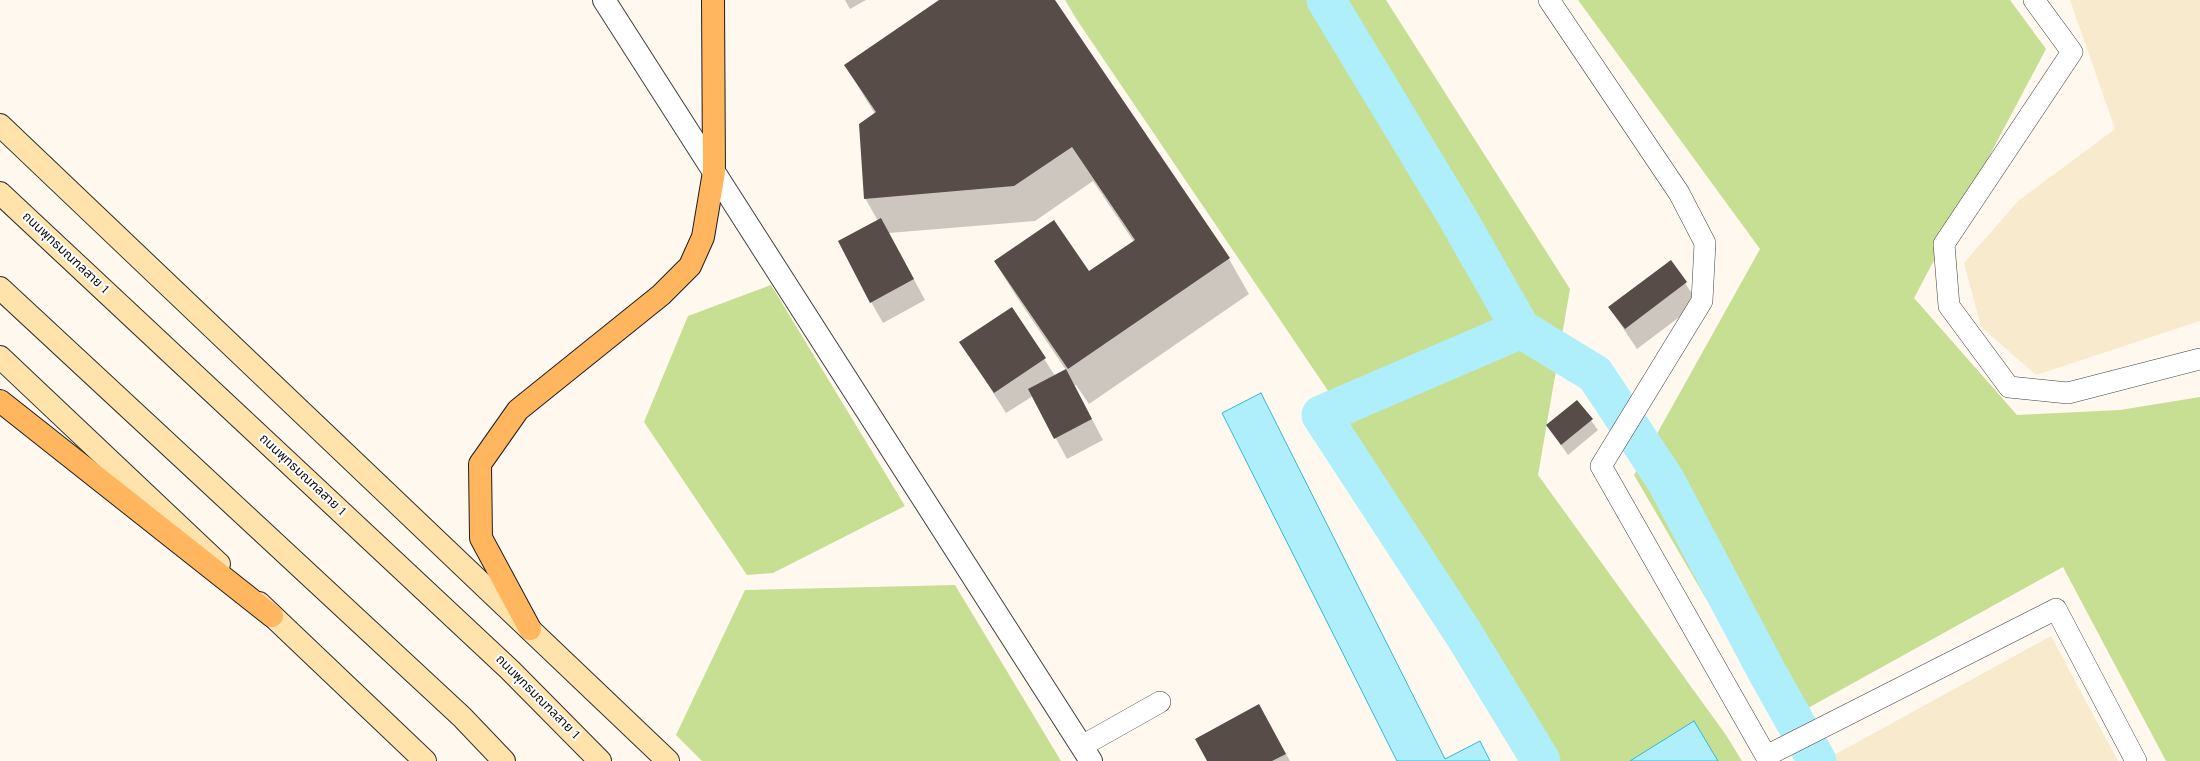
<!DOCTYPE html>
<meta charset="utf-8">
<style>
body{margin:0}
canvas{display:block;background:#fff8ef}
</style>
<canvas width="2200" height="761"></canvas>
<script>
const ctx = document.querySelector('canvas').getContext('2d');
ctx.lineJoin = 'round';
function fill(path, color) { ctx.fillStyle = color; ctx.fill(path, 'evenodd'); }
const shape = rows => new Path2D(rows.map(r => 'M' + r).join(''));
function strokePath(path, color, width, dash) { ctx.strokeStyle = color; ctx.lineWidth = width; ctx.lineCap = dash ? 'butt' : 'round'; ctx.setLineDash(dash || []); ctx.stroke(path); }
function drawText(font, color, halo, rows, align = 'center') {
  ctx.font = font + ' Spectral,"Noto Sans Thai",serif'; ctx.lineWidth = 4; ctx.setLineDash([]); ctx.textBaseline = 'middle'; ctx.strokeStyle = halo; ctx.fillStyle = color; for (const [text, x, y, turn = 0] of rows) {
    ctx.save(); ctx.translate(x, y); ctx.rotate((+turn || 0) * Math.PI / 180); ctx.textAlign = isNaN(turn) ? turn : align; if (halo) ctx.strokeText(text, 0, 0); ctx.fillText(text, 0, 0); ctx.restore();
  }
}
fill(shape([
 [2070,0,2200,0,2200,321,2036,375,1981,327,1964,263,2018,201,2115,129],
 [2051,636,2118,761,1823,761]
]), '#f8ebcd');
fill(shape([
 [1065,0,1386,0,1570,289,1538,475,1726,735,1742,761,1556,761,1497,670,1339,407,1077,20],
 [1578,0,2010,0,2046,49,1914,298,2017,415,2120,410,2200,397,2200,761,2166,761,2063,567,1779,724,1634,475,1760,249],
 [771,285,905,506,773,573,747,575,644,422,688,316],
 [955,585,1061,761,702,761,676,735,745,590]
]), '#c6df93');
const water = shape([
 [1261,393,1445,759,1480,741,1490,761,1397,761,1222,413,1261,393],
 [1694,721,1718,761,1630,761,1694,721]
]);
fill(water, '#afeffb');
strokePath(water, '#30b9d8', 1);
fill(shape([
 [845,0,866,0,850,9],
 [941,0,1054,0,1229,259,1249,294,1089,404,1076,385,1074,385,1103,440,1067,459,1033,396,1006,413,961,342,1012,308,1055,376,1066,370,1016,296,995,262,1088,273,1134,242,1093,181,1035,221,889,233,925,300,883,323,871,302,878,221,865,198,875,114,845,65],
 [1671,261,1698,303,1637,349,1609,307],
 [1577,401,1598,430,1568,455,1547,425],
 [1259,705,1290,761,1208,761]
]), '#0003');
strokePath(shape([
 [1326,0,1456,215,1521,329,1321,415,1465,636,1541,761],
 [1521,329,1595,374,1666,481,1767,672,1817,761]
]), '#afeffb', 39);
fill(shape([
 [939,0,1055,0,1230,258,1068,369,994,261,1054,220,1089,271,1135,240,1072,147,1014,186,864,199,859,124,876,112,844,65],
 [881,218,914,279,870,303,838,241],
 [1671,260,1687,282,1625,329,1608,307],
 [1012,307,1046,358,994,393,959,342],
 [1066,369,1092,419,1054,439,1028,389],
 [1577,400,1593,419,1561,445,1546,425],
 [1259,704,1286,754,1272,761,1207,761,1195,739]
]), '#584c49');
const service = shape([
 [1549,0,1679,193,1705,243,1702,301,1601,466,1766,756,2056,609,2136,761],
 [2034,0,2072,52,1944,244,1949,306,2009,387,2068,393,2200,359],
 [1082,746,1160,702]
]);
const minor = shape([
 [604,0,1091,761]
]);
const secondary = shape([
 [0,125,668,761],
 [0,193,510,670,600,761],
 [0,288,462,717,504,761],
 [0,357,219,564],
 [259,603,425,761]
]);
const primary = shape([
 [0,401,272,616],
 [530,629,481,538,480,464,518,410,661,295,690,266,703,237,714,172,713,0]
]);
strokePath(service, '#414141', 22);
strokePath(minor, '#414141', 24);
strokePath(secondary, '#303030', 24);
strokePath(primary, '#1f1f1f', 24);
strokePath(service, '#fff', 21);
strokePath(minor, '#fff', 22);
strokePath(secondary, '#ffe3aa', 22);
strokePath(primary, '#ffb65f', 22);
drawText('13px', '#0e0e0e', '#fff', [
 ["ถนนพุทธมณฑลสาย 1",65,254,43],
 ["ถนนพุทธมณฑลสาย 1",302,476,43],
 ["ถนนพุทธมณฑลสาย 1",537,698,45]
]);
</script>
